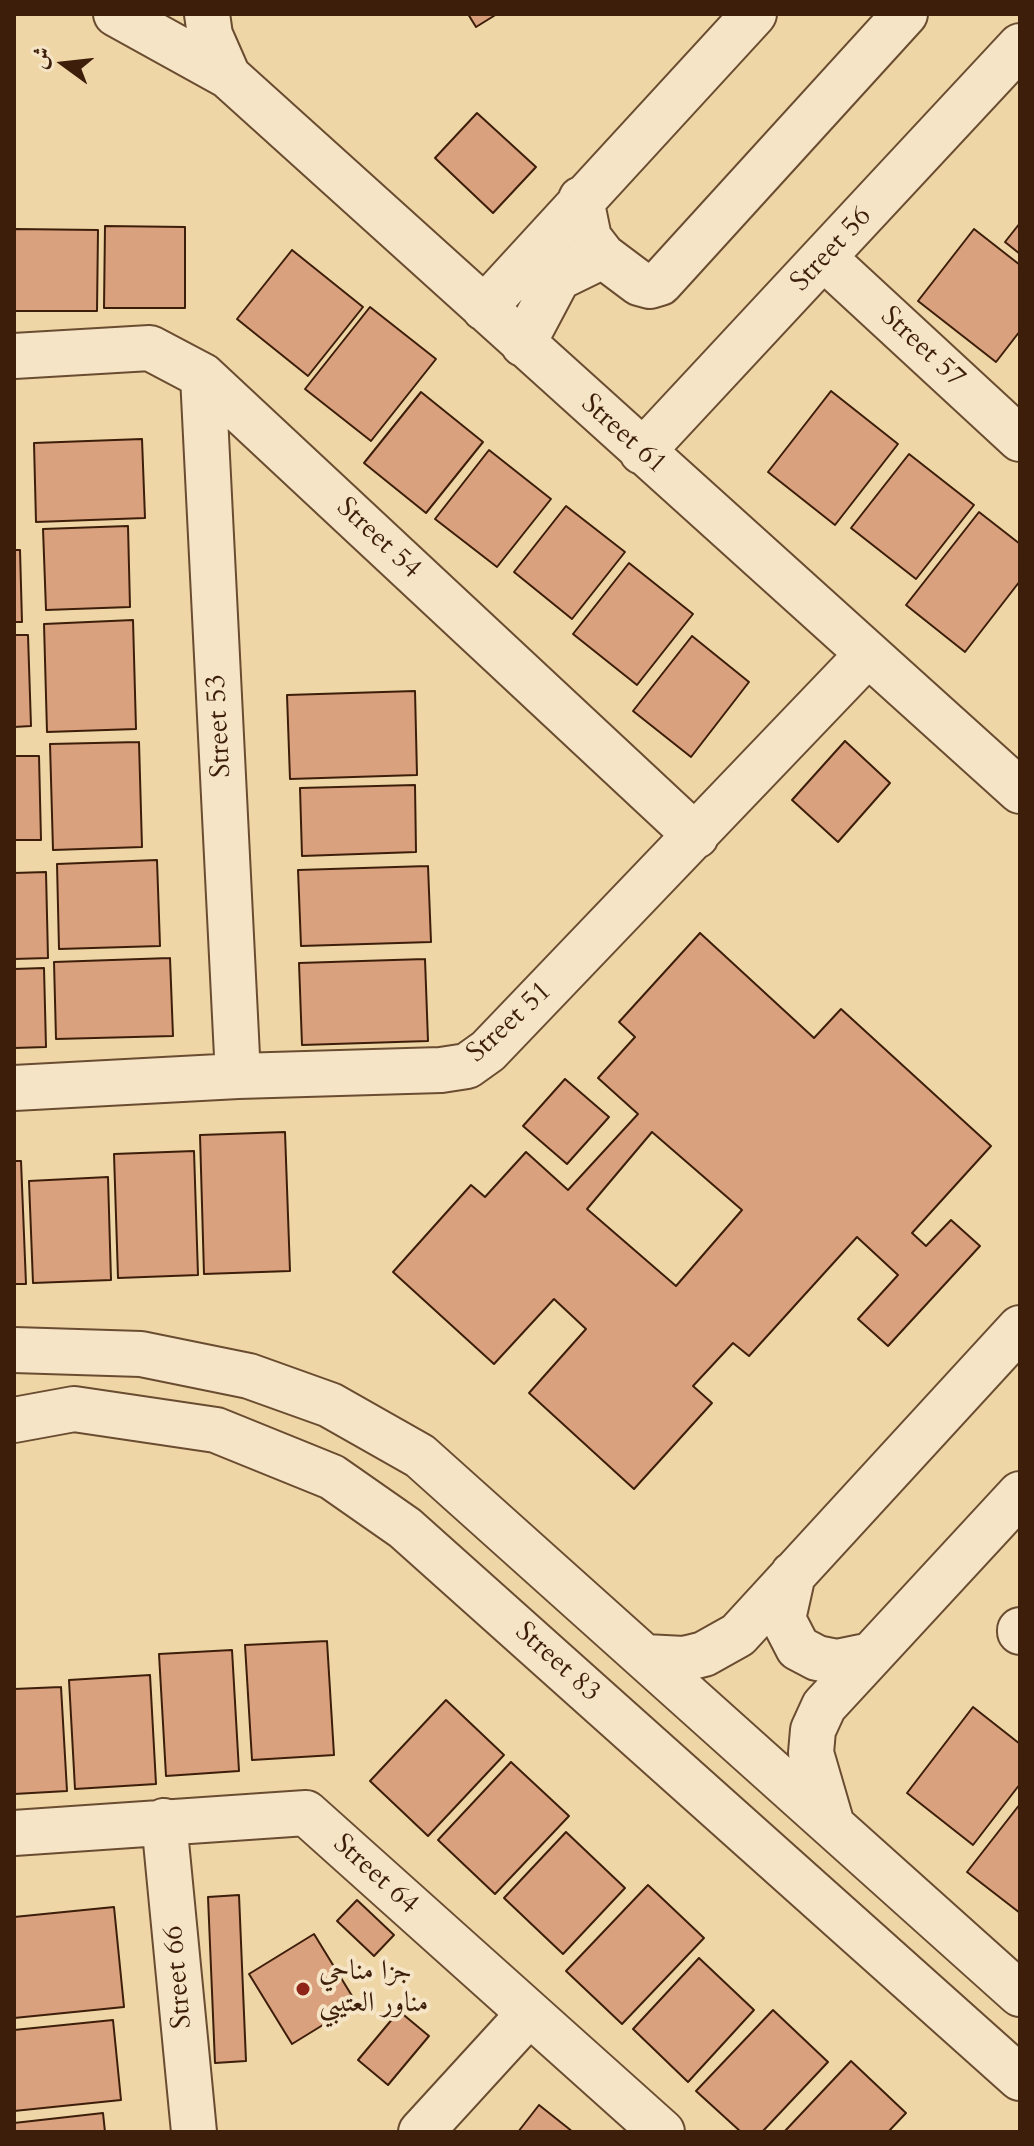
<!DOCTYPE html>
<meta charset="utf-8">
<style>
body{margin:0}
#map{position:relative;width:1034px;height:2146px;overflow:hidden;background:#efd6a6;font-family:Cardo,Amiri,serif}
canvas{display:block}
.frame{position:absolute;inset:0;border:16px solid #3d1e0a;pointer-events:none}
.north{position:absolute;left:24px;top:24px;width:80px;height:80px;-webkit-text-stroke:6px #f5e4c5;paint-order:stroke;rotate:285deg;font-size:22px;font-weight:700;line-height:32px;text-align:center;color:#3d1e0a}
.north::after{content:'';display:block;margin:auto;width:28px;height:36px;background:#3d1e0a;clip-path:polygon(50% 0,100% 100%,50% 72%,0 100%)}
</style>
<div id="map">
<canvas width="1034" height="2146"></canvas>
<div class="frame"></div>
<div class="north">ش</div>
</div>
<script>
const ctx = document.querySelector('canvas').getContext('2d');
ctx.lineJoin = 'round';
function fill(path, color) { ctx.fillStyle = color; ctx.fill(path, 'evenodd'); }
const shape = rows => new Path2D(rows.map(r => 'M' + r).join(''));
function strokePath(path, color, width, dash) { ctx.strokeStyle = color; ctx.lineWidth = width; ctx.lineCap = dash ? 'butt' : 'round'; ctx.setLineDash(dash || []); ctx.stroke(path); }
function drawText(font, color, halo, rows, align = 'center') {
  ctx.font = font + ' Cardo,Amiri,serif'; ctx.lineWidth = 8; ctx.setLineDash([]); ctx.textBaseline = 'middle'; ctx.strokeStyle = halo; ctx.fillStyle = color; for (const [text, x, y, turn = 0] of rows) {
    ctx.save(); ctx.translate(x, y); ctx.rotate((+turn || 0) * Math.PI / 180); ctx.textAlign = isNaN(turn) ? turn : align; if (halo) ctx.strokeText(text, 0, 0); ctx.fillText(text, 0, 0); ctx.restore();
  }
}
const building = shape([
 [468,14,497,14,476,27,468,14],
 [477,113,536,167,493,213,435,158,477,113],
 [1020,223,1020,254,1005,242,1020,223],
 [105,226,185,227,185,308,104,308,105,226],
 [15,229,98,230,97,311,14,311,15,229],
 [974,229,1020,265,1020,331,996,362,918,301,974,229],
 [292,250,363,307,308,376,237,319,292,250],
 [370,307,436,359,371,441,305,389,370,307],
 [831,391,898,444,835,525,768,472,831,391],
 [421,392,483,442,426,513,364,463,421,392],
 [142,439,145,518,36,522,34,443,142,439],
 [489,450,551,499,497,567,435,519,489,450],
 [909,454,974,505,916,579,851,528,909,454],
 [566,506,625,552,572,619,514,572,566,506],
 [979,512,1020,544,1020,581,965,652,906,605,979,512],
 [128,526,130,607,46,610,43,529,128,526],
 [14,550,20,550,22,622,14,622,14,550],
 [629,563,693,614,637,685,573,634,629,563],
 [133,620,136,729,47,732,44,624,133,620],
 [14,635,28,635,31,726,14,727,14,635],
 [692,636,749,682,691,757,633,711,692,636],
 [415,691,417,775,290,779,287,695,415,691],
 [845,741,890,783,838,842,792,800,845,741],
 [139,742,142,847,53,850,50,744,139,742],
 [14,756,39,756,41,840,14,840,14,756],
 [415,785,416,852,302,856,300,788,415,785],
 [157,860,160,946,59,949,57,864,157,860],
 [428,866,431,942,301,946,298,870,428,866],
 [46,872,48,958,14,959,14,873,46,872],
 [700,933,814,1038,841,1009,991,1146,912,1233,926,1246,951,1220,980,1246,888,1346,858,1319,898,1275,857,1237,749,1356,733,1343,693,1386,712,1403,634,1489,529,1393,586,1329,554,1299,494,1364,393,1272,471,1185,485,1197,526,1152,568,1190,638,1114,598,1078,635,1037,619,1022,700,933],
 [652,1132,742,1210,676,1286,587,1209,652,1132],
 [170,958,173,1036,56,1039,54,962,170,958],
 [425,959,428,1041,302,1045,299,963,425,959],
 [44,968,46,1047,14,1048,14,969,44,968],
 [565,1079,609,1117,567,1164,523,1126,565,1079],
 [285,1132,290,1271,204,1274,200,1135,285,1132],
 [194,1151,198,1275,118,1278,114,1154,194,1151],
 [14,1161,21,1161,26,1284,14,1284,14,1161],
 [108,1177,111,1280,33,1283,29,1181,108,1177],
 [327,1641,334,1755,252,1760,245,1645,327,1641],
 [232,1650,239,1771,166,1776,159,1654,232,1650],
 [150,1675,156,1784,75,1789,69,1680,150,1675],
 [61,1687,67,1791,14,1794,14,1689,61,1687],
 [446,1700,504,1755,428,1836,370,1781,446,1700],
 [973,1707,1020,1744,1020,1784,973,1845,907,1793,973,1707],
 [511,1762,569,1816,495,1894,438,1840,511,1762],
 [1020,1804,1020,1913,967,1872,1020,1804],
 [566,1832,625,1888,563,1954,504,1898,566,1832],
 [648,1885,704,1938,622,2024,566,1971,648,1885],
 [239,1895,246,2061,215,2063,208,1897,239,1895],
 [357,1900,394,1935,374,1956,337,1921,357,1900],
 [114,1907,124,2007,14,2018,14,1917,114,1907],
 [314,1934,357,2004,292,2044,249,1974,314,1934],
 [699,1958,754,2010,688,2082,633,2029,699,1958],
 [773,2010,828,2062,762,2132,741,2132,696,2091,773,2010],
 [399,2011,429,2036,388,2085,358,2060,399,2011],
 [113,2020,121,2100,14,2111,14,2030,113,2020],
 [851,2061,906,2113,888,2132,784,2132,851,2061],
 [539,2105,573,2132,518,2132,539,2105],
 [103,2113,105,2132,14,2132,14,2123,103,2113]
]);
fill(building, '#d9a17d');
strokePath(building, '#3d1e0a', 2);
const minor = shape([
 [116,14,228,76,1020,791],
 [207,14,210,35,228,76],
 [581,199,589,238,603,256,639,283,650,286,660,283,905,14],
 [824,258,1020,439],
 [484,308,754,14],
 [523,344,558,278,603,256],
 [14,356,150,348,203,376,696,836],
 [203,376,238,1076],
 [642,452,1020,46],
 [14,1088,238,1076,441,1070,467,1066,488,1051,868,654],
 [14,1350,141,1354,249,1376,330,1405,420,1456,1020,1994],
 [14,1420,74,1409,216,1430,332,1477,405,1528,1020,2078],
 [793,1574,783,1619,798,1648,817,1658,837,1662,871,1655],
 [1020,1630,1020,1632],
 [645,1657,684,1659,704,1654,738,1635,1020,1328],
 [164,1821,194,2132],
 [832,1825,811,1753,813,1730,824,1706,1020,1494],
 [14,1833,306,1813,662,2132],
 [421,2132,528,2015]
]);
strokePath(minor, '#6a4c31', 48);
strokePath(minor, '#f5e4c5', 44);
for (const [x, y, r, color] of [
 [303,1989,8,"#8f2418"]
]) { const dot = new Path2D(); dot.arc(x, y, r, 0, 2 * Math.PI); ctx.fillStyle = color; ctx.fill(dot); strokePath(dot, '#f5e4c5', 3); }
drawText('28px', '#3d1e0a', '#f5e4c5', [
 ["Street 56",832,250,-47],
 ["Street 57",922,348,43],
 ["Street 61",623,435,42],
 ["Street 54",378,539,43],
 ["Street 53",220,726,-93],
 ["Street 51",510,1023,-43],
 ["Street 83",557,1663,42],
 ["Street 64",375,1875,42],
 ["Street 66",179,1977,-95]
]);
drawText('28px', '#3d1e0a', '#f5e4c5', [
 ["جزا مناحي",319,1973],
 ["مناور العتيبي",319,2005]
], 'left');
</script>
